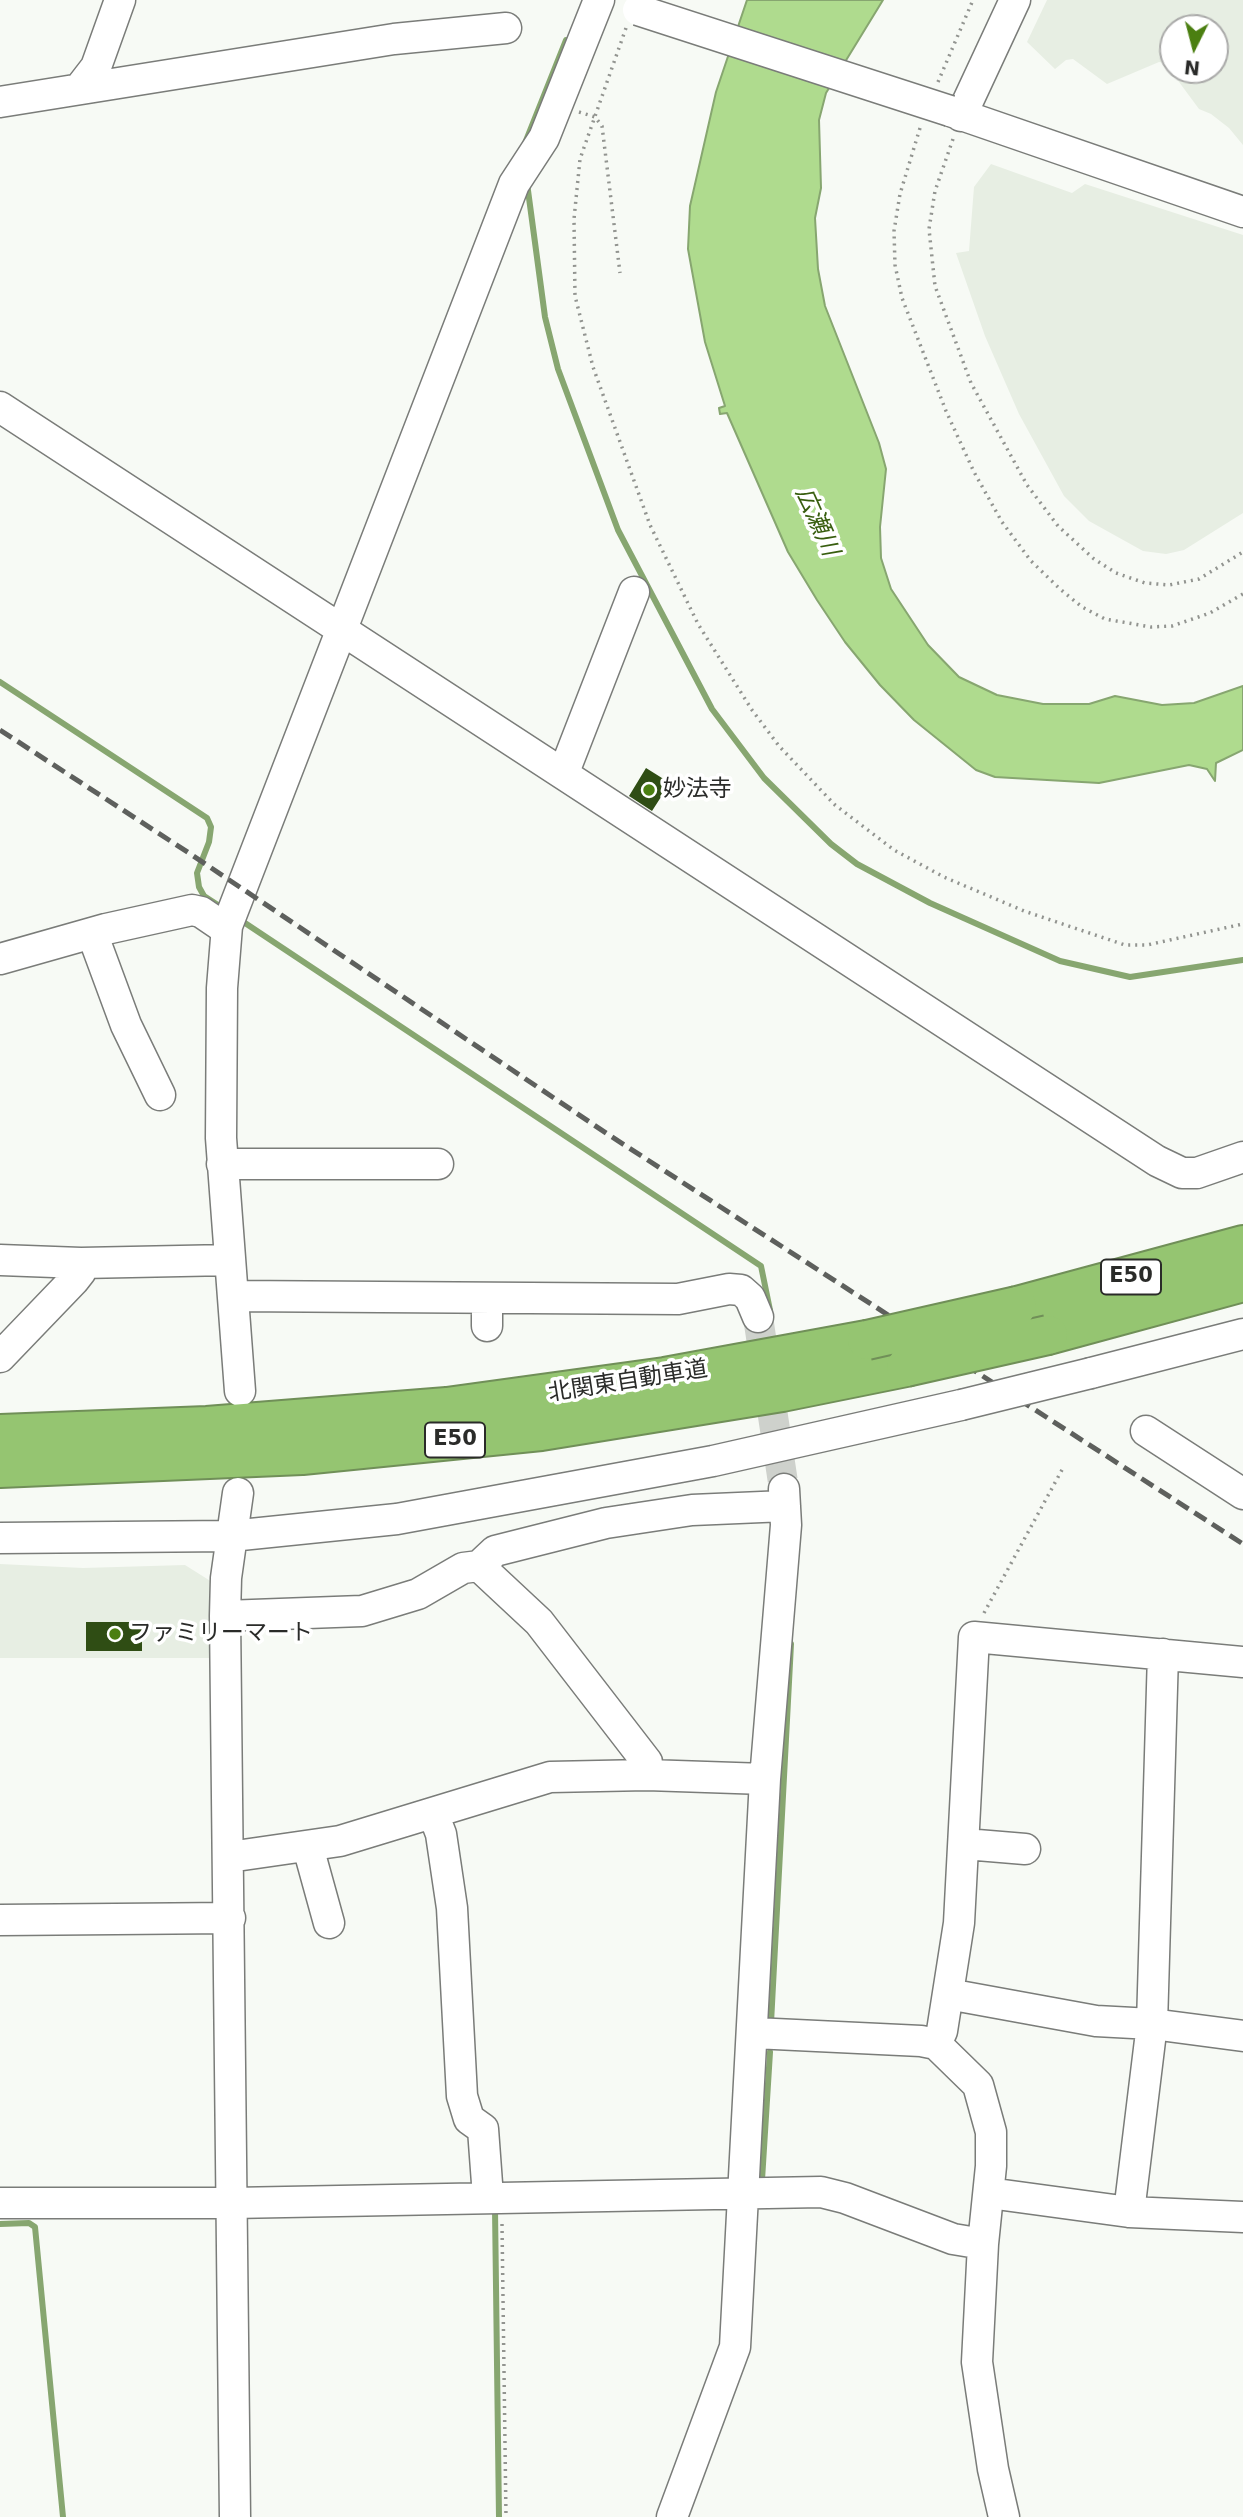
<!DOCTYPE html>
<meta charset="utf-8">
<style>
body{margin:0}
#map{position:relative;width:1243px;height:2517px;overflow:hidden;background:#f7faf5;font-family:"DejaVu Sans",sans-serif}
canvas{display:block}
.north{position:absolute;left:1159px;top:14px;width:70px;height:70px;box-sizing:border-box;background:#fff;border:2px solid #aaaaa9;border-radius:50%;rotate:186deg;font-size:19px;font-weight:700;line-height:28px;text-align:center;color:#2a2b29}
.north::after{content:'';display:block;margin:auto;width:24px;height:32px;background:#4b7f11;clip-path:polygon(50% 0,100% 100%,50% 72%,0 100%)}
</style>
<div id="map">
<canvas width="1243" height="2517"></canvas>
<div class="north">N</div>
</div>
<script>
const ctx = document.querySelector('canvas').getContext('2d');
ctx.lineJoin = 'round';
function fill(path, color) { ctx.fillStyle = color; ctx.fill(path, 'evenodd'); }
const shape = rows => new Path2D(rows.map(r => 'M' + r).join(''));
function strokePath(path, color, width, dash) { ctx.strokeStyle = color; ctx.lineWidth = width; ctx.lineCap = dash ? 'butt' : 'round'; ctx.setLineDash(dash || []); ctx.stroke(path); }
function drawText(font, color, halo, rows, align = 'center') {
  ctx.font = font + ' "DejaVu Sans","Noto Sans JP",sans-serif'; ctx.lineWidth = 7; ctx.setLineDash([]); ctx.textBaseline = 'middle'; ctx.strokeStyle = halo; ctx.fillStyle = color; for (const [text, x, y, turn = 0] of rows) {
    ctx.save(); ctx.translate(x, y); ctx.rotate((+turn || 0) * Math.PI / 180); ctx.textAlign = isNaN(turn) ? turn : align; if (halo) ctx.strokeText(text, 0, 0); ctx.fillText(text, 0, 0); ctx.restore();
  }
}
fill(shape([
 [1047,0,1243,0,1243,145,1229,128,1211,114,1199,109,1165,63,1159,62,1107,84,1073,59,1066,60,1055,69,1027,42],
 [1173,28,1215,28,1215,70,1173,70],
 [991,164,1072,193,1085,184,1243,235,1243,513,1184,550,1166,554,1143,551,1089,521,1064,496,1019,414,985,336,956,253,969,251,974,187],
 [0,1564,83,1568,185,1565,212,1582,214,1658,0,1658]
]), '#e7eee3');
const water = shape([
 [747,0,883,0,826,93,819,120,821,188,815,218,818,269,825,306,879,443,886,469,880,527,881,558,891,589,928,645,959,677,997,695,1043,704,1089,704,1115,696,1162,705,1194,703,1243,686,1243,750,1216,763,1215,781,1207,769,1189,765,1099,783,995,777,976,770,914,720,880,685,845,642,817,600,788,552,727,413,720,414,719,408,725,406,705,342,688,249,690,206,716,92,747,0]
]);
fill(water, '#afdb8e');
strokePath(water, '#87a670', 2);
strokePath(shape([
 [523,148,566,40],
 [527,183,545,317,558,369,618,530,712,709,764,778,831,844,857,864,930,903,1060,961,1130,977,1243,960],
 [0,682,207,818,211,827,209,842,197,873,199,887,204,896,224,909],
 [239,919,761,1266,770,1310],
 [771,2023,791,1644],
 [762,2180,770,2052],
 [495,2209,499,2517],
 [0,2224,29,2223,35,2227,63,2517]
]), '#87a670', 6);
fill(shape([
 [646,768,670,783,652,811,629,796],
 [86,1622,142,1622,142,1651,86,1651]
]), '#2f4d14');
strokePath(shape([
 [758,1317,784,1489]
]), '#ced1cc', 30, [30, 15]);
const minor = shape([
 [79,89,96,67,120,0],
 [0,102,394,39,506,28],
 [950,111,1243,212],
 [961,116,1015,0],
 [0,407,1157,1161,1182,1173,1197,1173,1243,1157],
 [564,772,634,592],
 [92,933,126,1025,160,1095],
 [0,959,106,929,192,910,201,912,226,929],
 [222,1164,438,1164],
 [0,1260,81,1263,230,1260],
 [233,1296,678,1299,729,1289,741,1290,750,1298,758,1317],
 [487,1299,487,1326],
 [0,1357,74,1280,81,1271,81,1263],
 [1091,1373,1243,1334],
 [240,1391,221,1138,222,988,227,926,514,184,544,138,599,0],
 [1146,1431,1243,1494],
 [0,1538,231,1536,397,1519,713,1461,961,1405],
 [225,1616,362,1611,418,1594,463,1568,479,1566],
 [647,1775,647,1762,539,1622,479,1566,495,1551,606,1523,692,1510,785,1506],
 [433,1813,441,1834,452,1908,462,2096,469,2119,483,2129,488,2197],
 [965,1844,1025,1849],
 [308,1847,329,1923],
 [229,1857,340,1841,550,1777,647,1775,765,1779],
 [0,1920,230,1918],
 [948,1994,1096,2021,1152,2024,1243,2036],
 [754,2033,921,2041,936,2044,978,2085,991,2132,991,2166,983,2244,977,2362,993,2469,1004,2517],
 [936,2044,942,2031,959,1923,974,1637,1243,1662],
 [989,2193,1129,2212,1243,2217],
 [0,2203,232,2203,821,2192,845,2198,953,2239,983,2244],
 [1129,2212,1152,2024,1163,1654],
 [235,2517,225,1616,226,1578,238,1493],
 [672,2517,735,2347,765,1779,786,1525,784,1489]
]);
const highway = shape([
 [1017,1306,1243,1245],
 [1048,1335,1243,1282],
 [0,1434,207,1426,447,1407,665,1377,867,1340],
 [0,1468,302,1455,541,1431,782,1392,906,1367]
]);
strokePath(minor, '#7a7c79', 33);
strokePath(highway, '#708f58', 42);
strokePath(shape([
 [626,28,580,159,574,219,575,296,593,367,650,525,698,624,752,710,779,746,835,805,894,850,944,877,1024,911,1125,945,1147,945,1243,924],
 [938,82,973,0],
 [579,112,595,117,602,126,620,273],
 [920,128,900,194,894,231,895,265,902,298,946,411,974,472,1002,522,1031,561,1060,589,1082,607,1105,619,1151,627,1172,626,1210,613,1243,594],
 [953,139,935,191,929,229,935,286,971,383,1027,485,1058,526,1094,559,1116,573,1145,583,1169,585,1199,579,1243,552],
 [984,1613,1063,1468],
 [502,2224,506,2517]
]), '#929490', 3.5, [2, 5]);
strokePath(minor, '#fff', 30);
strokePath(highway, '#95c571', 38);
strokePath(shape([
 [0,730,192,855,609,1135,1243,1544]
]), '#5e605d', 5, [14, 7]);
const minorBridge = shape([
 [638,10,950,111],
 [961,1405,1091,1373]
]);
const highwayBridge = shape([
 [867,1340,1017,1306],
 [906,1367,1048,1335]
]);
strokePath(minorBridge, '#7a7c79', 33, []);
strokePath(highwayBridge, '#708f58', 42, []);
strokePath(minorBridge, '#fff', 30);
strokePath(highwayBridge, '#95c571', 38);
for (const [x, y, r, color] of [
 [649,790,7,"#4b7f11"],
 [115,1634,7,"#4b7f11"]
]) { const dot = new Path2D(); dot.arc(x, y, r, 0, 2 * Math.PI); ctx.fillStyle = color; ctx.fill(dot); strokePath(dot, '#fff', 2.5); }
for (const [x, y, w] of [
 [1131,1277,60],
 [455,1440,60]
]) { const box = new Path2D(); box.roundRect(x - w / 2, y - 17.5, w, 35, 5); ctx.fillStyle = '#fff'; ctx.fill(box); strokePath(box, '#2a2b29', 2); }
drawText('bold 21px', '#2a2b29', null, [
 ["E50",1131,1277],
 ["E50",455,1440]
]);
drawText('23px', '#2a2b29', '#fff', [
 ["妙法寺",663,790],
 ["ファミリーマート",129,1634]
], 'left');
drawText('23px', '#2a2b29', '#fff', [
 ["北関東自動車道",628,1382,-9]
]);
drawText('italic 24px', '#385e0f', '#fff', [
 ["広瀬川",816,522,66]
]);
</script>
